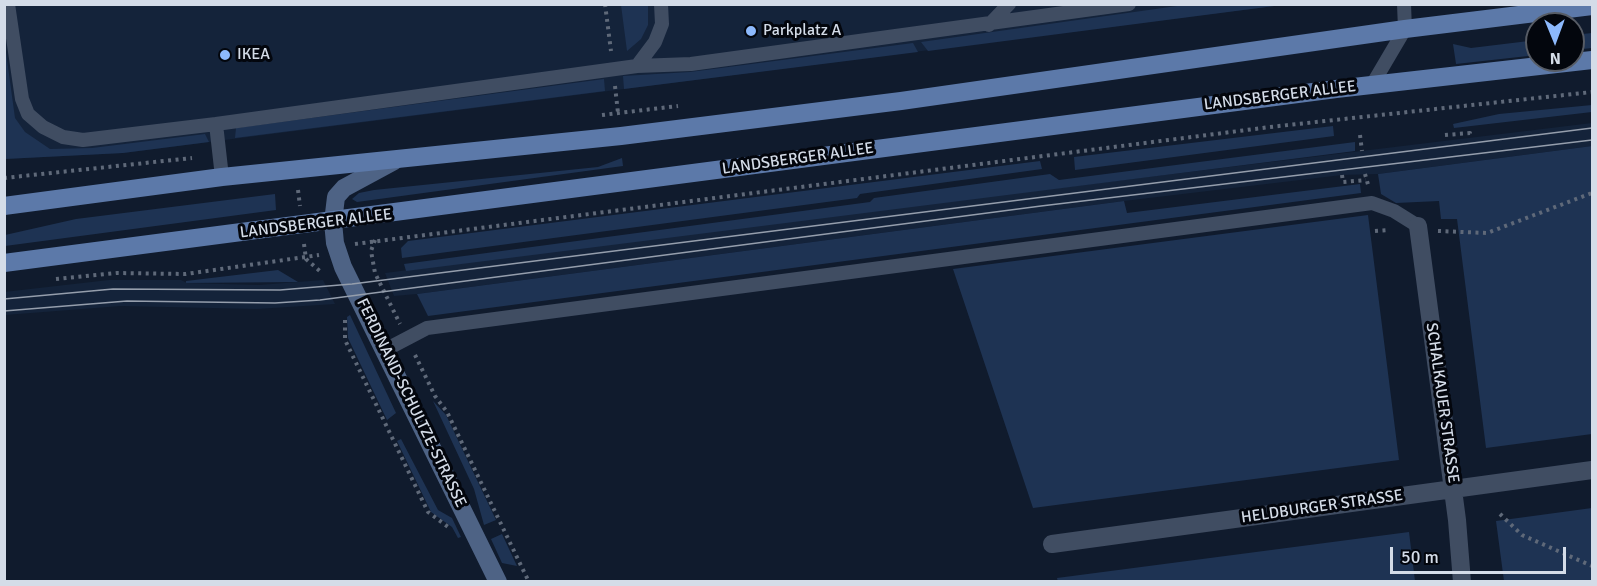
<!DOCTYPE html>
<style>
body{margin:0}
#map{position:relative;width:1597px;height:586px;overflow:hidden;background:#101b2d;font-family:Signika,sans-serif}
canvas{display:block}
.frame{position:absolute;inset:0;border:6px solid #d4dce8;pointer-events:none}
.north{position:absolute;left:1525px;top:12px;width:60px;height:60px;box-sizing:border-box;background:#03060d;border:2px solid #575c65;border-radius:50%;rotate:179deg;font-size:16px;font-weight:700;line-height:24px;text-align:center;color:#d4dce8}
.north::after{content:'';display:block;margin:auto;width:21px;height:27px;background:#8db9fc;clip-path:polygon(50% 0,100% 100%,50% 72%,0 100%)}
.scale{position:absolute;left:1390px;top:547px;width:176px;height:27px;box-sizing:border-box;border:3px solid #d4dce8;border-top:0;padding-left:8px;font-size:18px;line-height:21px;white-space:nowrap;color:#d4dce8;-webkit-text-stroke:4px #03060d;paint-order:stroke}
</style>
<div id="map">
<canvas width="1597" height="586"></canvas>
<div class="frame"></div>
<div class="north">N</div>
<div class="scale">50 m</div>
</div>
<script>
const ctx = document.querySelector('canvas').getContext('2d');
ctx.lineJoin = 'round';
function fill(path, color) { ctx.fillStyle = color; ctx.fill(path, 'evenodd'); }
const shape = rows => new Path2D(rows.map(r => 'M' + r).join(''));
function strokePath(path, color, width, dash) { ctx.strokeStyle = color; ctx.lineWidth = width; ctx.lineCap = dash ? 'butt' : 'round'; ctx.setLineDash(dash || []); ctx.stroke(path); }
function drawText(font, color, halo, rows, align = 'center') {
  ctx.font = font + ' Signika,sans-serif'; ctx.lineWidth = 6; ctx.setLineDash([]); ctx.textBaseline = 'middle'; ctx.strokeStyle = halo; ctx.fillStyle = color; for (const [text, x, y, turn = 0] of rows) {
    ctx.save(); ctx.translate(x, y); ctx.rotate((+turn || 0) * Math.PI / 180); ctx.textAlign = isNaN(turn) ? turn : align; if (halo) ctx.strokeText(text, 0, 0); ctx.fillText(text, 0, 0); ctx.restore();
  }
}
fill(shape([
 [4,5,1282,5,123,153,5,159],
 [1592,123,1592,146,1378,174,1342,175,1124,201,417,294,394,296,385,273,876,210],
 [109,280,181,280,187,283,259,285,323,280,335,304,257,309,121,306,5,315,4,292]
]), '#14233a');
fill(shape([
 [1191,4,1282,5,928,51,921,42],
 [621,5,648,5,648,25,641,39,627,51],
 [1592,33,1592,48,1573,50,1573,35],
 [1537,40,1537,55,1456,64,1453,44,1471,48],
 [913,43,918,52,624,89,623,76,690,72],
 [5,45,15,118,25,132,50,149,92,148,205,134,209,142,123,153,5,159],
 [604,79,605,91,235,138,236,128],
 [1592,105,1592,112,1454,128,1453,124,1499,114],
 [1333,126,1334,136,1075,170,1074,157],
 [1355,142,1355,151,406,271,404,264,870,202,874,198,1050,174,1059,180],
 [1592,146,1592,434,1486,448,1457,219,1441,219,1439,201,1396,203,1381,194,1378,174],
 [622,158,623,166,357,202,352,199,359,193,374,190,598,167],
 [1040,161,1042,169,860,194,857,198,402,258,401,248,408,241],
 [1360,184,1361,193,428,316,417,294,1124,201,1127,213],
 [275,194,276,210,5,246,5,235,76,219],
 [1368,215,1399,460,1033,508,953,269],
 [278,270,298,282,186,283,186,281],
 [350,315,396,413,387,420,348,338,347,317],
 [433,401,446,415,496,520,484,525,474,489],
 [401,439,438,510,452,518,461,537,458,538,452,527,431,512,397,441],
 [1592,508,1592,581,1504,581,1496,521],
 [1409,532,1415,581,1058,582,1057,578],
 [502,534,517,566,502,563,491,539]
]), '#1e3353');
strokePath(shape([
 [605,4,611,51],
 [615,86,618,113],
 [602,115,678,106],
 [1360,135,1362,151],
 [1445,135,1470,133,1470,138],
 [1365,174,1369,188],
 [1342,175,1343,182,1366,180],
 [4,178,192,158],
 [298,190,300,206],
 [1375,231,1389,230],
 [1438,231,1487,233,1592,193],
 [375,240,371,251,375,273,400,324],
 [304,244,306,259,322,273],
 [355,244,1270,127,1592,92],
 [56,279,117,273,186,274,319,255],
 [345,320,345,340,428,512,448,527],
 [415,355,435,396,447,412,529,582],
 [1500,514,1522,535,1592,566]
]), '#5f6979', 4, [3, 4.5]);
strokePath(shape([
 [8,4,22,99,28,114,43,127,63,137,83,140,216,124],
 [989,25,1009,4],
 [637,66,655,42,662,24,661,4],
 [1372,85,1405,29,1404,4],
 [222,177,216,124,637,66,691,64,1129,4],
 [385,350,427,328,1372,203,1394,211,1418,226]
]), '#404d62', 14);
strokePath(shape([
 [1418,226,1457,520,1462,582],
 [1052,544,1592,470]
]), '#404d62', 18);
strokePath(shape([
 [394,161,344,188,336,197,333,222,335,243,343,267,498,582]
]), '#4e6385', 18);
strokePath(shape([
 [4,206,222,177,621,136,901,101,1405,29,1592,6],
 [4,263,1336,89,1592,60]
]), '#5c79a9', 18);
strokePath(shape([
 [4,299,113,289,280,290,352,284,1592,128],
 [4,311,127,301,275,303,320,300,1041,206,1592,140]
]), '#959eac', 1.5);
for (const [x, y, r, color] of [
 [751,31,6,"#8db9fc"],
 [225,55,6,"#8db9fc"]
]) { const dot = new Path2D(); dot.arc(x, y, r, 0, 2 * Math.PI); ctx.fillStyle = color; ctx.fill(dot); strokePath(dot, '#03060d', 2); }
drawText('16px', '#d4dce8', '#03060d', [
 ["Parkplatz A",763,31],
 ["IKEA",237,55]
], 'left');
drawText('16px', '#d4dce8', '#03060d', [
 ["LANDSBERGER ALLEE",1280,96,-7],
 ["LANDSBERGER ALLEE",798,159,-8],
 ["LANDSBERGER ALLEE",316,224,-7],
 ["FERDINAND-SCHULTZE-STRASSE",411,403,64],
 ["SCHALKAUER STRASSE",1442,403,82],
 ["HELDBURGER STRASSE",1322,507,-8]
]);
</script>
